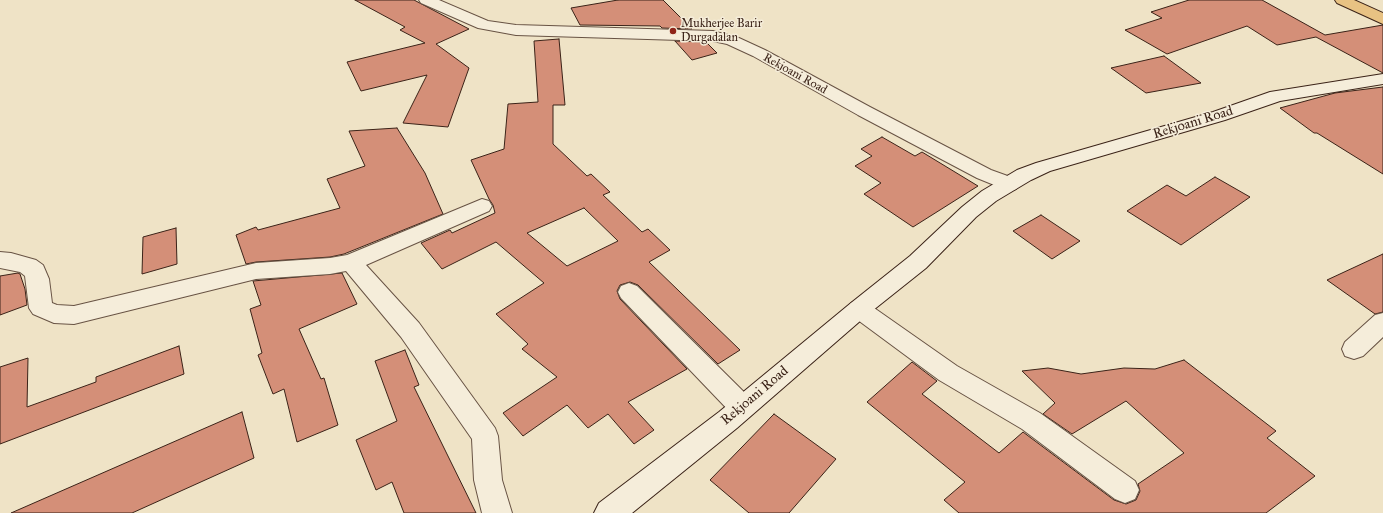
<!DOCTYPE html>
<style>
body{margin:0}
canvas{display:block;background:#efe3c6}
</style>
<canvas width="1383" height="513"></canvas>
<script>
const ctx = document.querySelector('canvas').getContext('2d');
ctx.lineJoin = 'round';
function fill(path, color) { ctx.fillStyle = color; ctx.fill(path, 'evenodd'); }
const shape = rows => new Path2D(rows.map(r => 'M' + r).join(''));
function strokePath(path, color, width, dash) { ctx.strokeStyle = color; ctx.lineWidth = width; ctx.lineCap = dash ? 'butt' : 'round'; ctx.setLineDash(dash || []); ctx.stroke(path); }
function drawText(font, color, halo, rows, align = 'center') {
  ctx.font = font + ' "IM FELL Great Primer",serif'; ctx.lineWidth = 3; ctx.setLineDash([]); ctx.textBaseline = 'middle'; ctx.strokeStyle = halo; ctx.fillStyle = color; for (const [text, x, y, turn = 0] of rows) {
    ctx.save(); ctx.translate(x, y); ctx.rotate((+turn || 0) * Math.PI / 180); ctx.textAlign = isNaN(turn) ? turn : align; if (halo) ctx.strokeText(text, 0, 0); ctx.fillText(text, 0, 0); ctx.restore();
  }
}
const building = shape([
 [355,0,414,0,469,29,436,44,469,68,448,127,403,123,427,75,361,91,347,62,425,43,400,30,405,27,355,0],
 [618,0,663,0,692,29,662,28,660,26,580,25,571,8,618,0],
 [1189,0,1262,0,1325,35,1383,25,1383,73,1316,37,1277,45,1247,26,1167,54,1125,30,1162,18,1151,12,1189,0],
 [559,39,565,105,553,105,553,144,587,176,591,174,610,192,603,195,642,232,648,229,670,250,649,262,740,350,718,364,638,285,630,282,620,285,617,291,620,299,687,369,628,402,654,430,634,444,608,414,588,428,567,405,523,436,503,413,557,377,522,349,528,344,496,314,544,283,496,242,442,269,421,243,450,230,452,233,495,213,493,205,489,199,471,160,504,149,508,104,538,102,534,41,559,39],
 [584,208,618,241,567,266,527,233,584,208],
 [675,41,706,42,717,53,692,60,675,41],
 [1164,56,1201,83,1146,93,1111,68,1164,56],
 [1383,87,1383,174,1317,133,1314,133,1280,108,1335,93,1383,87],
 [397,128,425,173,443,214,344,254,330,257,256,262,246,264,236,235,256,227,258,230,340,208,327,179,365,166,349,131,397,128],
 [882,137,915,156,922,152,978,186,913,227,864,194,881,183,855,166,872,156,861,149,882,137],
 [1215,177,1250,197,1181,245,1127,211,1167,185,1186,196,1215,177],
 [1041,215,1080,241,1052,259,1013,231,1041,215],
 [176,228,177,264,142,274,143,237,176,228],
 [1383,254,1383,312,1375,314,1327,280,1383,254],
 [18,273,20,274,25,289,27,305,0,315,0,276,18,273],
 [342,273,357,304,299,329,321,379,324,378,338,425,297,442,284,389,273,394,258,355,262,353,250,309,261,305,253,281,342,273],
 [179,346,184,374,0,444,0,367,28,358,27,407,96,382,96,377,179,346],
 [405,350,419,385,414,387,476,513,404,513,392,482,376,490,356,440,397,421,375,361,405,350],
 [1184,360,1276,431,1267,438,1315,476,1266,513,959,513,944,500,965,482,867,402,912,362,937,381,922,394,999,453,1023,432,1114,500,1126,504,1136,500,1140,491,1138,484,1184,453,1126,401,1072,434,1043,414,1055,403,1022,371,1048,368,1081,374,1124,368,1155,369,1184,360],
 [242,412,254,458,132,513,11,513,242,412],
 [774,414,836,459,789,513,749,513,710,480,774,414]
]);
fill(building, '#d48f78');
strokePath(building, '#3b2318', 1);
const street = shape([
 [419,0,439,0,488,21,516,25,713,31,739,38,765,50,870,107,991,170,1016,179,1019,184,1016,189,1009,191,977,178,858,115,753,56,727,44,713,41,516,35,478,28,421,3,419,0],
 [482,199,489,201,492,206,489,211,366,265,419,323,495,428,498,436,502,480,512,513,482,513,474,480,472,439,401,337,346,271,330,274,256,279,74,324,54,323,33,314,29,308,25,276,20,272,0,268,0,252,11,253,36,260,43,265,49,279,52,303,57,305,74,306,256,263,330,258,347,255,482,199],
 [629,283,637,286,751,399,755,407,751,415,742,418,733,415,621,298,618,292,621,286,629,283],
 [859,300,867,303,957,366,1040,413,1135,481,1139,490,1135,499,1125,503,1115,499,1022,429,939,380,851,315,847,309,851,303,859,300],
 [1383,313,1383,337,1363,356,1354,359,1345,356,1342,349,1345,342,1375,315,1383,313]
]);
const secondary = shape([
 [1383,74,1383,84,1280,101,1225,120,1050,171,1031,180,996,201,976,217,926,268,867,315,737,428,632,513,594,513,599,503,719,412,851,303,910,256,962,207,982,191,1017,170,1036,163,1213,112,1270,92,1383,74]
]);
const primary = shape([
 [1335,0,1354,0,1383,13,1383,24,1337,3,1335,0]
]);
strokePath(street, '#685344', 2);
strokePath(secondary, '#3b2318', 2);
strokePath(primary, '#3b2318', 2);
fill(street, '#f5edda');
fill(secondary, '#f5edda');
fill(primary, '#e8c283');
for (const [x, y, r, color] of [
 [673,31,4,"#8f2418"]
]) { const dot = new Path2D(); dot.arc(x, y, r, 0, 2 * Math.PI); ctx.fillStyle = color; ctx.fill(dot); strokePath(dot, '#f5edda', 1.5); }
drawText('12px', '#3b2318', '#f5edda', [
 ["Mukherjee Barir",681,24],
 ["Durgadalan",681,38]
], 'left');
drawText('12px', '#3b2318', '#f5edda', [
 ["Rekjoani Road",795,74,29]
]);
drawText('14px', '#3b2318', '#f5edda', [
 ["Rekjoani Road",1193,123,-17],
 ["Rekjoani Road",755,396,-40]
]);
</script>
